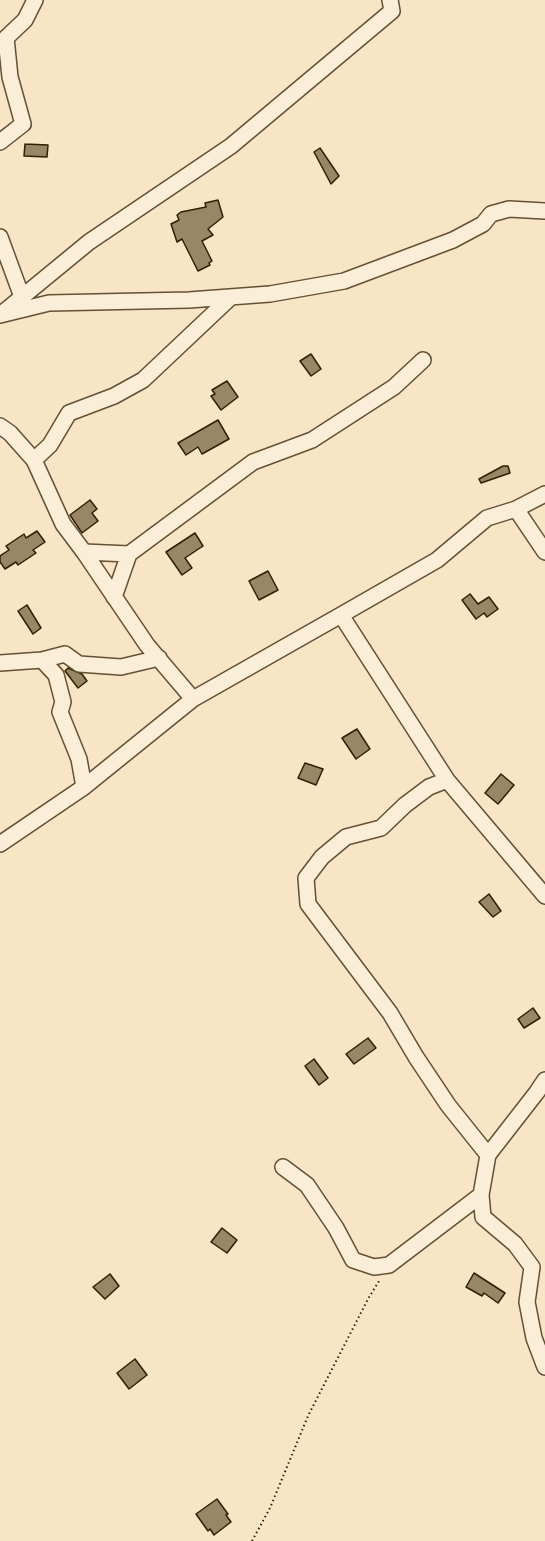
<!DOCTYPE html>
<style>
body{margin:0}
canvas{display:block;background:#f7e5c5}
</style>
<canvas width="545" height="1541"></canvas>
<script>
const ctx = document.querySelector('canvas').getContext('2d');
ctx.lineJoin = 'round';
function fill(path, color) { ctx.fillStyle = color; ctx.fill(path, 'evenodd'); }
const shape = rows => new Path2D(rows.map(r => 'M' + r).join(''));
function strokePath(path, color, width, dash) { ctx.strokeStyle = color; ctx.lineWidth = width; ctx.lineCap = dash ? 'butt' : 'round'; ctx.setLineDash(dash || []); ctx.stroke(path); }
const building = shape([
 [25,144,48,145,47,157,24,156,25,144],
 [320,148,339,176,331,184,314,152,320,148],
 [218,200,223,217,208,229,213,235,202,241,212,261,209,263,210,265,198,271,182,239,177,242,171,224,179,220,177,215,181,212,206,207,205,203,218,200],
 [311,354,321,369,311,376,300,361,311,354],
 [227,381,238,397,221,410,211,396,215,394,212,390,227,381],
 [218,420,229,439,202,454,198,447,186,455,178,443,218,420],
 [503,466,508,466,510,473,481,483,479,479,503,466],
 [90,500,97,509,92,513,98,521,82,533,70,515,90,500],
 [37,531,45,542,33,550,36,553,18,565,16,562,5,569,0,562,0,556,9,550,6,546,24,534,26,538,37,531],
 [195,533,203,546,185,558,192,568,182,575,166,552,195,533],
 [268,571,278,590,259,600,249,581,268,571],
 [470,594,478,604,489,597,498,609,487,617,484,613,476,619,462,600,470,594],
 [27,605,41,628,33,634,18,611,27,605],
 [68,668,82,674,87,681,78,688,65,671,68,668],
 [357,729,370,749,356,759,342,738,357,729],
 [305,763,323,769,316,785,298,778,305,763],
 [501,774,514,785,498,804,485,793,501,774],
 [489,894,501,911,493,917,479,902,489,894],
 [533,1008,540,1018,524,1028,518,1019,533,1008],
 [368,1038,376,1048,354,1064,346,1054,368,1038],
 [314,1059,328,1078,319,1085,305,1066,314,1059],
 [222,1228,237,1240,227,1253,211,1242,222,1228],
 [474,1273,505,1293,498,1303,484,1293,482,1296,466,1287,474,1273],
 [110,1274,119,1286,105,1299,93,1287,110,1274],
 [135,1359,147,1375,129,1389,117,1373,135,1359],
 [217,1499,228,1514,226,1515,231,1522,214,1535,210,1529,208,1531,196,1514,217,1499]
]);
fill(building, '#998667');
strokePath(building, '#331f01', 1.5);
const street = shape([
 [0,142,23,124,10,77,6,38,25,20,35,0],
 [0,237,22,297],
 [5,311,89,242,231,146,392,11,390,0],
 [0,315,49,303,189,300,270,294,344,281,453,240,483,224,491,214,509,209,545,211],
 [0,426,10,433,34,460,63,524,84,552,147,645,193,699,341,615,447,780,545,896],
 [34,460,50,445,69,413,114,396,143,380,231,297],
 [516,509,545,494],
 [84,552,129,554],
 [114,597,129,554,253,462,312,440,394,387,423,360],
 [341,615,437,560,487,518,516,509,545,552],
 [42,660,65,654,79,664,121,667,159,658],
 [0,663,42,660,56,675,63,702,60,712,79,759,84,787],
 [447,780,429,787,405,805,381,828,346,837,322,857,306,878,308,904,390,1013,416,1057,448,1105,488,1155],
 [0,844,84,787,193,699],
 [545,1080,537,1092,488,1155,481,1195,483,1217,515,1244,532,1267,527,1302,534,1338,545,1367],
 [283,1167,307,1185,336,1228,353,1260,374,1267,389,1265,481,1195]
]);
strokePath(street, '#645032', 18);
strokePath(shape([
 [252,1541,270,1508,308,1416,368,1299,379,1281]
]), '#331f01', 2, [1.5, 3]);
strokePath(street, '#faeed9', 15);
</script>
